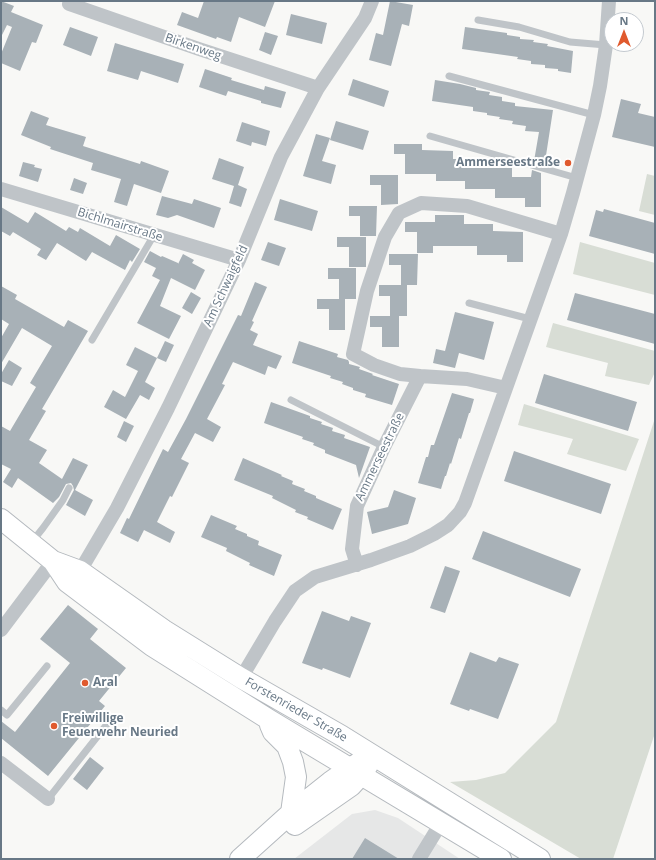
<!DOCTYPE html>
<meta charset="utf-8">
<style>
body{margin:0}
#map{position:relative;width:656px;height:860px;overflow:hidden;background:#f8f8f6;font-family:"Open Sans",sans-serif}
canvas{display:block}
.frame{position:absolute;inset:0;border:2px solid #687886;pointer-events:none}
.north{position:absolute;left:604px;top:12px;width:40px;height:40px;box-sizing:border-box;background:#fff;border:1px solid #c3c9cf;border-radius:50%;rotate:0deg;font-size:11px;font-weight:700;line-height:16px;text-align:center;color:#687886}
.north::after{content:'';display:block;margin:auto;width:14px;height:18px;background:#e05a2e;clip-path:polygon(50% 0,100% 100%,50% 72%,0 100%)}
</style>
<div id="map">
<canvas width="656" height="860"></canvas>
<div class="frame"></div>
<div class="north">N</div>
</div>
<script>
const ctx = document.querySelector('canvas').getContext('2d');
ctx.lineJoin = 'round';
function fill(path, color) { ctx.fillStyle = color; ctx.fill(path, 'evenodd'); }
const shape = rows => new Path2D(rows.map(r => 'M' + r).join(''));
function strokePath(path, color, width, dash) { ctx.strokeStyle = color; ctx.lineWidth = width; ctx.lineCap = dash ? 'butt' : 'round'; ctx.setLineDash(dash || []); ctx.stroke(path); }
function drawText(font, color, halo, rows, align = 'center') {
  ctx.font = font + ' "Open Sans",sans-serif'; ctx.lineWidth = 4; ctx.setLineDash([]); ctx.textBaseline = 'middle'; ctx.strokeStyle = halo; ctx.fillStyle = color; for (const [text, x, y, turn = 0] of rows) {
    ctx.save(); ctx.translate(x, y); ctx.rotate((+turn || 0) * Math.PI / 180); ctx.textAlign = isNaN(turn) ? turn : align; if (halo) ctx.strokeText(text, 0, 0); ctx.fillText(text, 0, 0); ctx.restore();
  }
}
fill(shape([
 [375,810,398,818,460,859,294,859,352,814]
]), '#e6e7e7');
fill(shape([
 [647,174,655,176,655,215,639,211],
 [580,242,655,263,655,295,573,274],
 [553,323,655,351,655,372,649,385,605,376,608,363,546,347],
 [524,404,639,439,626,471,567,454,573,439,518,425],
 [655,418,655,733,613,859,581,859,450,782,476,780,505,773,556,722]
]), '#d8ddd5');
fill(shape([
 [1,1,14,6,11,12,43,25,36,43,32,42,20,71,1,63,1,54,12,27,7,25,1,37],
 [204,1,275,1,265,27,239,17,231,42,217,37,216,39,177,25,182,12,198,18],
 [390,1,413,5,409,26,402,24,391,66,369,60,376,33,383,35],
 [291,14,327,23,322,44,286,35],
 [70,27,98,37,91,56,63,45],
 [465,27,507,33,507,35,520,37,520,39,534,40,533,42,548,44,547,46,573,51,571,73,558,71,558,69,545,68,545,65,531,64,531,61,517,59,518,57,462,49],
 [265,32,278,36,271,55,259,50],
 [115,43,184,64,178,83,141,71,138,80,107,71],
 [205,69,232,78,231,80,264,90,265,86,286,92,281,108,261,103,261,101,228,91,226,96,199,87],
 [353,79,389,91,384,107,348,95],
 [435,80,460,84,476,88,476,90,490,92,489,95,502,97,502,101,515,103,515,106,553,110,545,162,541,161,541,163,534,161,539,132,525,131,526,126,512,124,513,121,499,119,500,117,487,115,487,113,473,111,473,107,432,101],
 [621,99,641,104,638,113,655,117,655,147,612,137],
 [31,111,49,118,46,125,86,137,83,146,140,164,141,161,169,171,161,193,134,184,127,206,114,202,121,179,91,170,93,163,50,149,51,147,21,135],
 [336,121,369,131,363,150,330,140],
 [242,122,270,131,266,146,252,142,251,146,236,141],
 [316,134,330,138,322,161,336,165,331,184,303,176],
 [394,144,422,144,422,150,453,151,453,159,482,159,482,168,512,168,512,177,531,177,532,170,541,173,541,207,525,207,525,198,495,198,495,189,465,189,465,181,436,181,436,174,405,174,405,154,394,154],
 [219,158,244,167,238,185,247,189,241,207,229,203,234,186,212,179],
 [23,162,35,165,34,167,42,169,38,182,19,176],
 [370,175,398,175,398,204,381,205,381,185,370,185],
 [74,178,87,183,83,194,70,190],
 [162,196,192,204,194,199,221,208,214,228,177,215,168,218,156,215],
 [280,199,318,211,312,231,274,220],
 [349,206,377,206,376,236,360,236,360,216,349,216],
 [1,207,28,223,35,212,66,231,69,227,78,232,80,228,110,246,116,235,140,249,132,262,130,260,125,270,92,252,86,261,57,243,46,260,37,255,41,249,13,232,10,236,1,231],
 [604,209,655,223,655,254,589,236,596,210,603,212],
 [435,215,464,215,464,224,493,224,493,231,523,232,523,262,507,262,507,255,477,255,477,246,433,246,433,253,417,253,417,232,405,232,405,222,435,222],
 [337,237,366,237,366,267,349,267,349,247,337,247],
 [268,242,286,248,279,266,261,260],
 [150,251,161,257,162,256,178,263,178,264,183,254,194,260,192,263,205,270,195,290,171,278,160,306,181,316,169,339,137,323,160,280,152,276,156,268,144,262],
 [389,254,418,254,417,285,401,285,401,265,389,265],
 [328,268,356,268,356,299,339,299,339,279,328,279],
 [255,282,267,287,252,321,254,322,250,330,258,334,253,345,282,356,276,369,268,366,265,375,233,362,222,384,225,385,207,419,221,427,213,442,195,433,181,459,189,463,172,497,170,496,157,522,175,532,170,543,144,530,138,542,120,533,127,518,129,519,163,449,168,452,186,419,238,315,241,316],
 [379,285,407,285,407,316,390,316,390,296,379,296],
 [1,286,17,295,15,299,64,327,68,320,88,331,42,409,46,411,29,440,47,450,39,463,62,479,73,458,88,465,75,490,93,500,85,516,66,505,74,490,73,486,71,483,66,484,59,497,53,503,18,478,12,488,3,482,11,469,1,464,1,426,10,431,36,387,30,383,52,346,22,328,1,364,1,338,9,324,1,319],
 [191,292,201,298,192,314,182,308],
 [575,293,655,314,655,344,567,320],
 [317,299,345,299,345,330,329,330,329,309,317,309],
 [455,312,494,322,484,360,459,353,455,368,433,363,436,349,445,351],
 [370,316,399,316,399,347,382,347,382,327,370,327],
 [165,341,174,345,166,362,157,358],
 [299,341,338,354,337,357,348,360,349,362,349,364,360,367,359,369,373,374,372,375,399,384,392,405,365,397,366,394,353,390,353,388,342,384,343,382,330,378,331,376,292,363],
 [135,347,157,358,145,382,155,388,149,400,140,395,126,419,104,407,113,390,125,397,138,371,126,365],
 [9,360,22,368,12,386,1,381,1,374],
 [544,374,637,402,628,431,535,403],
 [452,393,474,399,470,413,469,413,461,439,459,438,451,464,450,463,446,476,445,476,441,489,418,483,426,457,428,457,431,445,434,445],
 [271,402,310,416,310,418,322,422,321,424,333,428,332,431,345,435,344,438,370,447,359,478,356,465,325,453,325,450,313,445,314,443,302,439,303,437,264,423],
 [124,421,134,426,126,442,117,437],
 [514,451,611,484,601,514,504,481],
 [243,458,282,475,281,476,293,481,292,484,305,489,304,491,316,496,316,498,342,509,333,530,307,519,308,517,295,512,296,510,272,498,273,496,234,480],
 [394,490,416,498,408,524,372,534,367,512,388,507],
 [211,515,237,526,235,529,247,534,247,536,259,541,258,545,282,555,274,576,249,565,250,563,226,551,227,548,201,537],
 [483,531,581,569,570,597,472,559],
 [445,566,460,571,445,613,430,608],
 [68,605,98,629,90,639,126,668,99,701,105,706,48,776,1,738,1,721,15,732,70,663,40,639],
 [322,611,349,621,351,616,371,623,350,678,323,668,322,670,302,663],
 [470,652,496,662,499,657,519,664,498,719,470,709,469,711,450,704],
 [90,757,104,768,87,790,73,779],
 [365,838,399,859,352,859]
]), '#a8b1b7');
const secondary = shape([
 [1,519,53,561,80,571,164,630,241,678,342,736,540,859],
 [53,561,67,582,152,646,268,719,501,859],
 [270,725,273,732,287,746,293,762,296,777,291,813],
 [295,825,351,786,361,775,368,765],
 [240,859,291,813,330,782,350,768,360,762]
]);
strokePath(secondary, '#b4b9be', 22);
strokePath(shape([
 [478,20,519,27,570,42,606,45],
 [449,76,594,115],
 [430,136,577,178],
 [469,303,530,319],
 [92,340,154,235],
 [291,400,384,447],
 [31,543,43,528,63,500,69,488],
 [1,710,7,715,47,666],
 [48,799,108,723]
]), '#bfc4c8', 7);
strokePath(shape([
 [69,4,199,49,318,88],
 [1,189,239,260],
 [420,376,400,374,374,365,353,354,367,291,385,237,399,213,421,203,467,206,561,234],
 [357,565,352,549,357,506,384,447,420,376,467,379,506,388],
 [80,571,117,508,168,408,239,260,281,157,318,88,365,18,372,1],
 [1,630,53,561],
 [231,695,275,621,295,591,315,577,371,560,410,546,434,534,448,525,460,512,465,503,561,234,573,193,594,115,600,86,606,45,609,1],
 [1,763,48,799],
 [419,859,441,823]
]), '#bfc4c8', 14);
strokePath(secondary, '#fff', 20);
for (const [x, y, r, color] of [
 [568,163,4,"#e05a2e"],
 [85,683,4,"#e05a2e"],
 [54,726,4,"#e05a2e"]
]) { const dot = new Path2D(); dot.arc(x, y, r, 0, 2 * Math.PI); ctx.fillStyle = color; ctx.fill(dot); strokePath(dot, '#fff', 1.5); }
drawText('12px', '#687886', '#fff', [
 ["Birkenweg",193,47,19],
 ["Bichlmairstraße",120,225,17],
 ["Am Schwaigfeld",226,286,-65],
 ["Ammerseestraße",380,457,-64],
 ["Forstenrieder Straße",296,710,30]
]);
drawText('bold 12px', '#687886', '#fff', [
 ["Ammerseestraße",560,163,"right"],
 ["Aral",93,683],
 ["Freiwillige",62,719],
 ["Feuerwehr Neuried",62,733]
], 'left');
</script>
